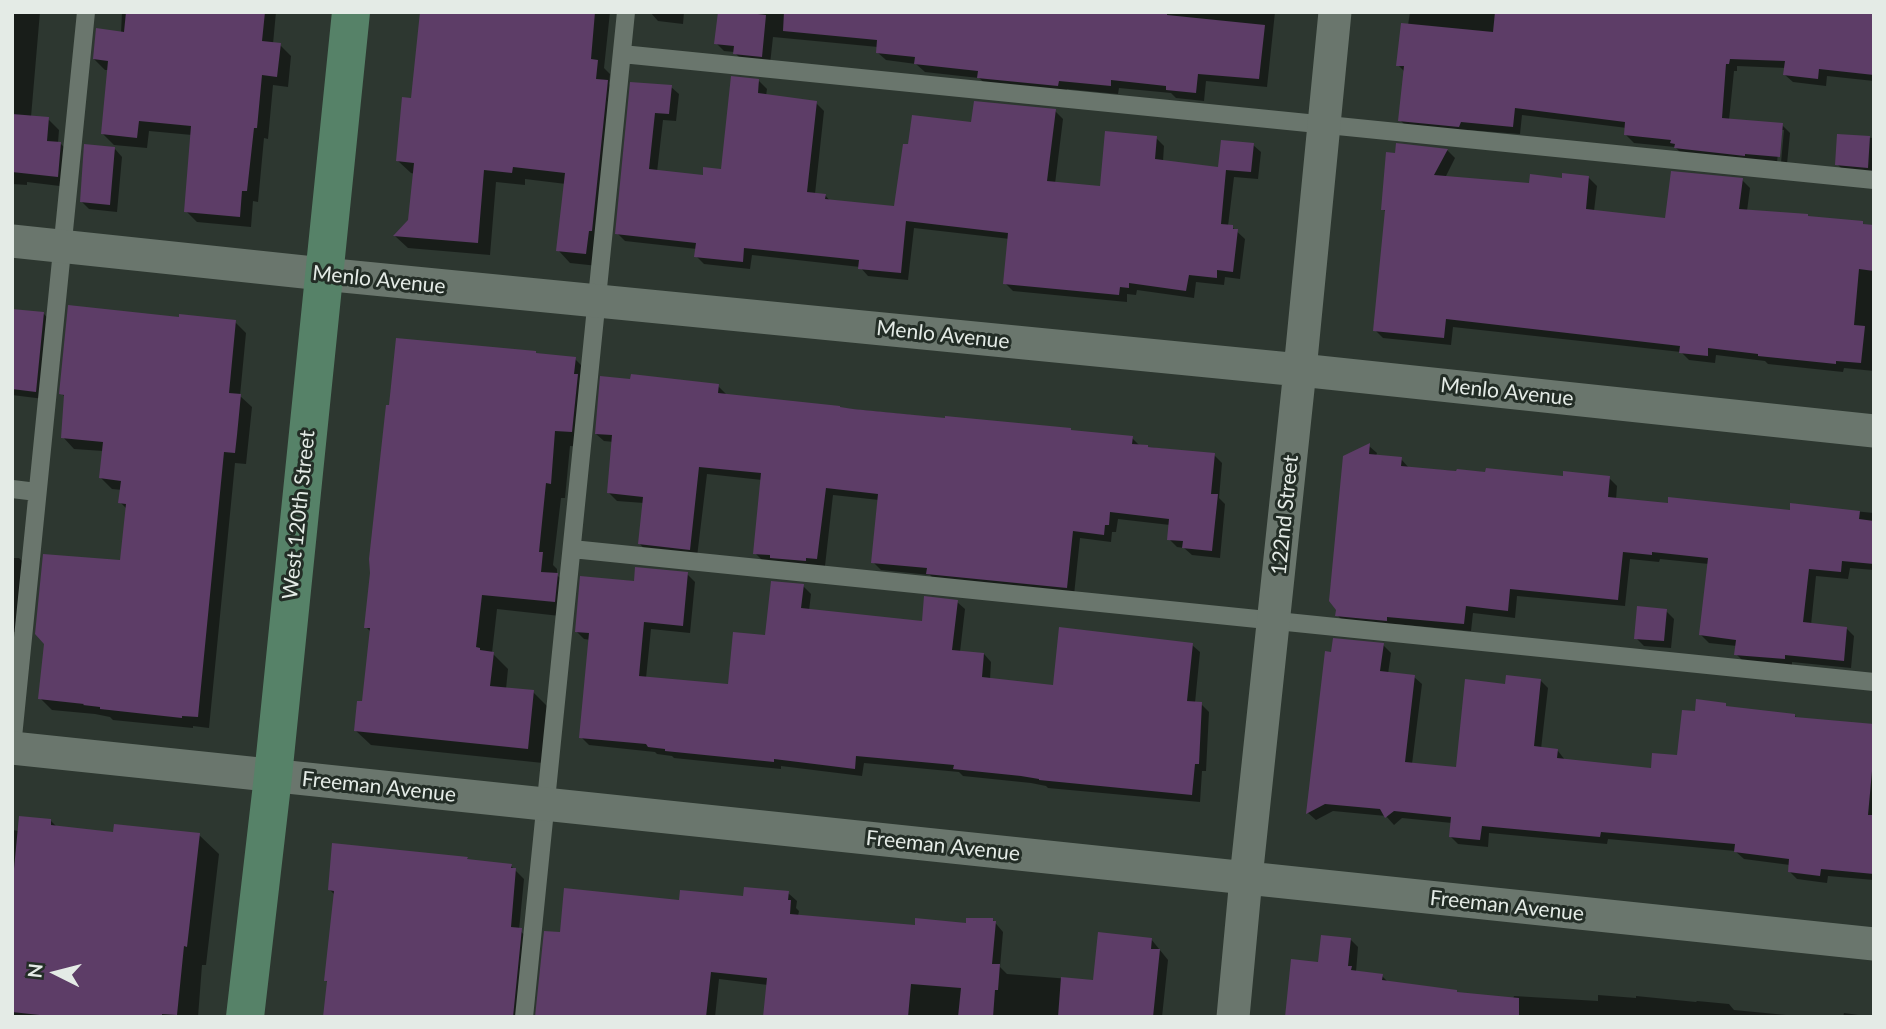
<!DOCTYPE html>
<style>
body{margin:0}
#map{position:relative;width:1886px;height:1029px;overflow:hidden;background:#2d3730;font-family:Lato,sans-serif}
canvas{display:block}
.frame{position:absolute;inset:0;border:14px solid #e4ebe6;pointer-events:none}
.north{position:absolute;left:21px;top:938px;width:70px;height:70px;-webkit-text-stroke:5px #232d26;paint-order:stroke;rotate:276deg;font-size:19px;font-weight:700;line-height:28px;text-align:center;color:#e4ebe6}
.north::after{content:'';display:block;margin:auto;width:24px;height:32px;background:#e4ebe6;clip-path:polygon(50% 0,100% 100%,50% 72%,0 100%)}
</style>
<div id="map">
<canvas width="1886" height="1029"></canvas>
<div class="frame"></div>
<div class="north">N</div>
</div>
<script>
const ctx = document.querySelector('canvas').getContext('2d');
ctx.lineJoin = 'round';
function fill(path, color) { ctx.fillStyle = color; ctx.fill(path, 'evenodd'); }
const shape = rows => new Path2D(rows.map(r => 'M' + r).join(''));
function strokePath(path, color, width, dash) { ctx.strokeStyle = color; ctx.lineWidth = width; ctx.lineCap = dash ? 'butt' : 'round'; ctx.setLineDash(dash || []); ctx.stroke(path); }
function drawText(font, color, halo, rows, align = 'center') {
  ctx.font = font + ' Lato,sans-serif'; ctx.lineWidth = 6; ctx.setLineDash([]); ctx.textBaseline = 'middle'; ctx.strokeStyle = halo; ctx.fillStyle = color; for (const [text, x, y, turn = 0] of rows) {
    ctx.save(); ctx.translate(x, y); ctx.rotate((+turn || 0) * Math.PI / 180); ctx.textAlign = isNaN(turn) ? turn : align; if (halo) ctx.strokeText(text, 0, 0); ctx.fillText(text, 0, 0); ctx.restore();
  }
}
fill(shape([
 [12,12,40,12,31,117,48,119,59,130,58,143,61,144,72,155,68,187,27,182,27,185,12,184],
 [122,12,276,12,273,44,280,45,291,56,288,87,273,85,268,139,264,138,258,202,253,201,251,227,197,222,186,211,192,135,149,131,147,148,114,145,103,134,109,70,105,70,94,59,121,33],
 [422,12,610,12,604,68,610,74,609,84,620,95,598,266,570,263,558,250,566,184,525,179,525,185,496,182,490,255,408,248,395,236,410,221,415,174,411,173,398,161,413,100],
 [650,12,684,12,683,24,658,21],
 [741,12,1275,12,1267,87,1206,81,1204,101,1176,98,1171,93,1119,88,1118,94,1067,89,1066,94,988,86,979,78,925,72,916,64,886,60,877,52,878,47,773,37,770,64,743,61,734,52,724,51,716,43],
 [1410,12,1874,12,1874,81,1827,76,1826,86,1793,82,1785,75,1786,68,1737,66,1737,71,1734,71,1729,120,1782,125,1790,133,1787,164,1781,163,1784,130,1780,130,1777,163,1684,156,1675,147,1634,143,1626,135,1627,128,1522,115,1520,134,1469,130,1466,134,1408,128,1400,120,1405,72,1398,65,1408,25],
 [759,81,767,89,766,96,816,103,824,111,815,194,825,195,831,202,895,208,973,124,1055,111,1063,119,1055,184,1101,188,1156,138,1164,146,1163,161,1220,169,1253,145,1261,152,1258,179,1234,177,1228,226,1232,227,1245,239,1240,279,1225,277,1224,285,1196,282,1194,298,1137,290,1136,295,1127,294,1127,302,1013,291,1005,283,1010,239,914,228,908,280,868,276,860,267,752,255,750,269,704,264,696,256,697,249,625,241,617,233,632,84,671,87,679,94,676,121,663,120,657,172,704,177,723,171],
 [1839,136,1874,138,1874,174,1845,172,1837,164],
 [115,149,122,157,117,212,89,209,81,201],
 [1447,150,1455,158,1445,178,1530,185,1563,179,1588,177,1597,186,1594,211,1666,220,1742,180,1750,188,1747,211,1862,223,1865,225,1874,226,1874,371,1844,368,1843,372,1768,364,1765,361,1716,355,1715,363,1689,360,1681,352,1453,327,1451,345,1383,338,1375,330,1387,213,1383,209],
 [12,311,44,314,51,322,44,399,12,395],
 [181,319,235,322,246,333,240,396,252,407,246,464,235,463,209,728,193,726,193,728,113,720,110,717,95,714,52,710,40,698,121,562,127,509,120,502,122,490,112,489,101,478,103,451,74,449,63,437,66,398,61,393],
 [538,355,575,359,590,374,587,447,570,446,565,498,561,498,553,565,557,569,557,575,572,590,569,617,497,609,492,653,508,669,506,689,533,692,548,707,543,763,371,745,355,730,364,703,371,632,366,627],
 [718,386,726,394,725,396,1132,438,1140,446,1214,455,1222,463,1219,498,1225,504,1220,558,1192,555,1184,548,1177,547,1169,539,1170,525,1118,519,1116,532,1112,532,1111,542,1080,538,1074,595,936,581,930,575,881,570,873,562,879,500,833,495,825,566,763,561,755,553,762,480,707,474,697,557,647,552,640,544,644,503,617,501,609,493,614,442,604,441,596,434],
 [1369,446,1377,453,1376,456,1401,459,1409,468,1564,478,1609,478,1617,486,1616,500,1791,512,1792,505,1874,513,1874,570,1850,568,1848,579,1816,576,1811,625,1847,629,1854,636,1851,668,1792,662,1792,666,1744,662,1736,654,1737,646,1709,643,1701,635,1709,564,1660,559,1659,562,1630,559,1625,606,1517,596,1515,618,1473,613,1471,631,1395,624,1394,628,1345,623,1337,615],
 [12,558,19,558,27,566,20,632,12,632],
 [687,574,695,582,690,633,651,629,646,678,730,686,803,586,811,594,809,611,923,623,957,602,965,609,960,652,984,654,991,662,990,680,1055,687,1192,645,1200,652,1195,703,1201,704,1209,712,1206,771,1202,771,1200,802,1048,788,1046,786,1031,783,963,776,959,772,864,763,862,776,781,766,781,769,674,758,672,756,657,754,655,752,589,745,581,737,591,640,584,639,576,631,635,583],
 [1666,611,1674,619,1671,648,1644,646,1636,638],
 [1383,645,1391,653,1388,674,1414,677,1422,684,1412,764,1457,769,1507,686,1540,680,1548,688,1541,749,1558,751,1565,760,1653,769,1679,757,1696,713,1725,705,1729,708,1795,716,1797,718,1872,725,1874,721,1874,880,1828,876,1827,883,1797,879,1790,872,1790,865,1744,859,1735,851,1608,839,1607,844,1489,833,1488,847,1458,844,1450,836,1452,823,1402,818,1394,825,1386,816,1333,811,1316,820,1308,813,1327,653],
 [51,821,57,827,114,833,199,835,219,854,206,965,202,965,198,1017,12,1017,12,830,19,831],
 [469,861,511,866,524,879,519,930,529,939,521,1017,325,1017,329,983,326,981,335,895,330,890],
 [788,893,797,901,796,908,799,911,798,916,916,927,968,925,992,919,1003,932,1000,967,1007,974,1095,981,1151,939,1168,960,1162,1017,764,1017,768,985,719,979,715,1017,537,1017,561,934,681,902,745,898],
 [1350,939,1358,947,1356,972,1382,976,1389,983,1458,994,1513,999,1514,996,1598,1001,1598,995,1636,998,1636,996,1696,1002,1697,1001,1729,1004,1734,1010,1786,1015,1788,1017,1287,1017,1320,964],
 [1844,1013,1873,1017,1843,1017]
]), '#0007');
fill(shape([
 [126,12,265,12,262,41,281,43,277,77,262,75,257,128,254,128,247,191,242,191,240,217,184,212,191,126,139,121,137,138,101,134,108,61,93,59,96,28,124,32],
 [420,12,595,12,591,59,598,60,596,79,608,80,592,231,589,231,586,254,556,251,565,173,513,167,512,173,484,170,478,243,393,236,408,220,414,163,396,161,402,97,411,98],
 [718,12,741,12,766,15,762,57,733,54,734,46,714,44],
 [784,12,1167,12,1167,15,1265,25,1259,79,1198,74,1196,93,1166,90,1166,86,1111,80,1111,86,1059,81,1058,86,977,78,978,71,914,64,915,57,876,53,877,40,783,31],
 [1495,12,1874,12,1874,75,1819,69,1818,79,1783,75,1785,61,1730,59,1729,64,1726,64,1722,118,1783,123,1780,157,1745,154,1745,156,1674,148,1675,144,1670,143,1671,140,1624,135,1625,122,1515,108,1513,127,1461,122,1459,127,1398,121,1404,66,1396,66,1401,23,1493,32],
 [731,76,759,79,758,93,817,101,807,192,826,194,825,199,894,206,903,144,908,144,912,115,971,122,974,101,1056,109,1047,181,1100,186,1105,131,1157,136,1155,159,1218,167,1221,140,1254,143,1251,172,1226,170,1221,224,1233,225,1233,229,1238,229,1233,272,1217,270,1217,278,1189,275,1186,291,1129,283,1129,288,1120,287,1119,295,1003,284,1008,233,906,221,901,273,858,269,859,260,744,248,743,262,694,257,696,243,615,234,630,82,672,85,669,114,655,113,649,169,703,175,703,167,721,169],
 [12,114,49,117,47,141,61,142,58,177,12,172],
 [1837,134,1870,136,1868,168,1835,165],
 [1396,143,1448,149,1434,175,1529,183,1530,174,1562,178,1562,173,1589,176,1586,209,1665,218,1671,171,1743,178,1739,209,1808,214,1808,216,1863,221,1863,224,1874,225,1874,271,1859,269,1854,325,1865,326,1861,363,1836,361,1836,364,1758,356,1758,354,1708,348,1708,356,1679,353,1680,346,1446,319,1444,338,1373,331,1385,210,1381,210,1386,152,1395,153],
 [84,144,115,147,110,205,80,202],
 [68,305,179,317,179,314,236,320,229,393,241,394,237,435,235,453,224,452,198,717,182,716,182,718,100,709,100,707,83,705,84,704,38,699,44,644,35,634,43,554,120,560,126,504,118,503,121,481,99,478,103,442,61,438,64,395,59,394],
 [12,309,44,312,36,392,12,389],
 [396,338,536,351,536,353,576,357,574,374,578,374,572,432,555,431,551,484,546,483,539,552,543,552,541,572,558,573,555,602,482,595,476,647,480,648,480,650,494,652,490,686,534,690,528,749,354,731,357,701,362,701,370,628,364,628,370,573,369,559,386,405,389,405],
 [631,374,719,384,718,393,840,406,840,407,853,409,945,418,945,416,1071,428,1071,430,1133,436,1132,444,1148,445,1148,447,1215,453,1211,494,1218,494,1212,551,1182,548,1183,541,1167,540,1169,519,1110,512,1109,525,1105,525,1104,535,1073,531,1067,588,926,574,927,568,871,563,878,494,826,488,817,559,806,558,806,561,770,558,770,555,753,554,761,473,699,467,690,550,638,544,643,497,607,493,612,435,595,434,600,376,630,379],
 [1370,443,1369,454,1402,457,1401,466,1456,471,1457,469,1485,472,1486,468,1563,476,1563,471,1610,476,1608,497,1668,503,1668,497,1790,510,1790,503,1860,511,1859,519,1874,521,1874,564,1842,561,1841,572,1809,569,1803,622,1847,627,1844,661,1785,655,1785,659,1734,655,1736,640,1699,635,1708,558,1652,552,1652,555,1623,552,1618,600,1510,589,1508,611,1466,606,1464,624,1387,617,1387,621,1335,616,1336,610,1329,601,1343,456],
 [635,567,688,572,683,626,644,622,639,676,728,684,733,632,765,635,771,581,804,584,801,608,922,621,924,596,958,600,952,650,984,653,982,677,1053,685,1059,627,1193,643,1187,701,1202,702,1199,764,1195,764,1192,795,1039,780,1039,779,1021,776,953,769,954,765,856,756,855,769,774,759,774,762,665,751,665,749,648,747,646,744,579,738,589,633,575,632,580,576,634,581],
 [1637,606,1667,609,1664,641,1634,639],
 [1333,638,1384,643,1380,671,1415,675,1405,762,1456,767,1465,679,1505,684,1506,675,1541,679,1534,746,1558,749,1557,758,1651,768,1652,753,1677,755,1682,710,1695,711,1696,699,1726,703,1726,706,1795,714,1795,717,1874,724,1874,749,1868,815,1874,815,1874,874,1821,869,1820,876,1788,872,1789,859,1734,852,1735,844,1601,832,1600,837,1482,826,1480,840,1449,837,1451,817,1394,811,1385,818,1380,809,1325,804,1306,814,1325,651,1331,652],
 [19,816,51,819,51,825,113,832,114,824,200,833,187,947,184,946,177,1015,162,1014,162,1017,58,1017,12,1012,12,890],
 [332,843,468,857,467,859,512,864,511,868,516,868,511,927,522,928,513,1017,323,1017,327,981,324,981,334,891,328,890],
 [744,887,789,891,788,900,791,900,790,914,915,925,915,918,966,923,966,918,993,918,993,921,996,921,992,964,1000,964,998,990,995,990,993,1017,958,1017,961,988,911,984,908,1017,763,1017,767,978,711,972,706,1017,535,1017,544,931,560,932,564,888,679,900,680,890,743,896],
 [1098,932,1152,938,1151,949,1160,949,1153,1017,1058,1017,1061,977,1093,980],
 [1321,935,1351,938,1348,966,1352,966,1351,970,1383,974,1382,980,1457,990,1457,992,1519,998,1519,1017,1285,1017,1291,959,1318,962]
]), '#5d3d67');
strokePath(shape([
 [622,54,1874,180],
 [12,489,37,492],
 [572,549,1874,682],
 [12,747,86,12],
 [524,1017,626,12]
]), '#6a766d', 18);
strokePath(shape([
 [12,241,323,274,1300,370,1874,431],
 [12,748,1874,944],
 [1233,1017,1246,878,1300,370,1335,12]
]), '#6a766d', 33);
strokePath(shape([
 [245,1017,273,776,351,12]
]), '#568268', 38);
drawText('21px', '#e4ebe6', '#232d26', [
 ["Menlo Avenue",379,280,6],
 ["Menlo Avenue",943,335,6],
 ["Menlo Avenue",1507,392,6],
 ["West 120th Street",299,515,-84],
 ["122nd Street",1285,515,-84],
 ["Freeman Avenue",379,787,6],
 ["Freeman Avenue",943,846,6],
 ["Freeman Avenue",1507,906,6]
]);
</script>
